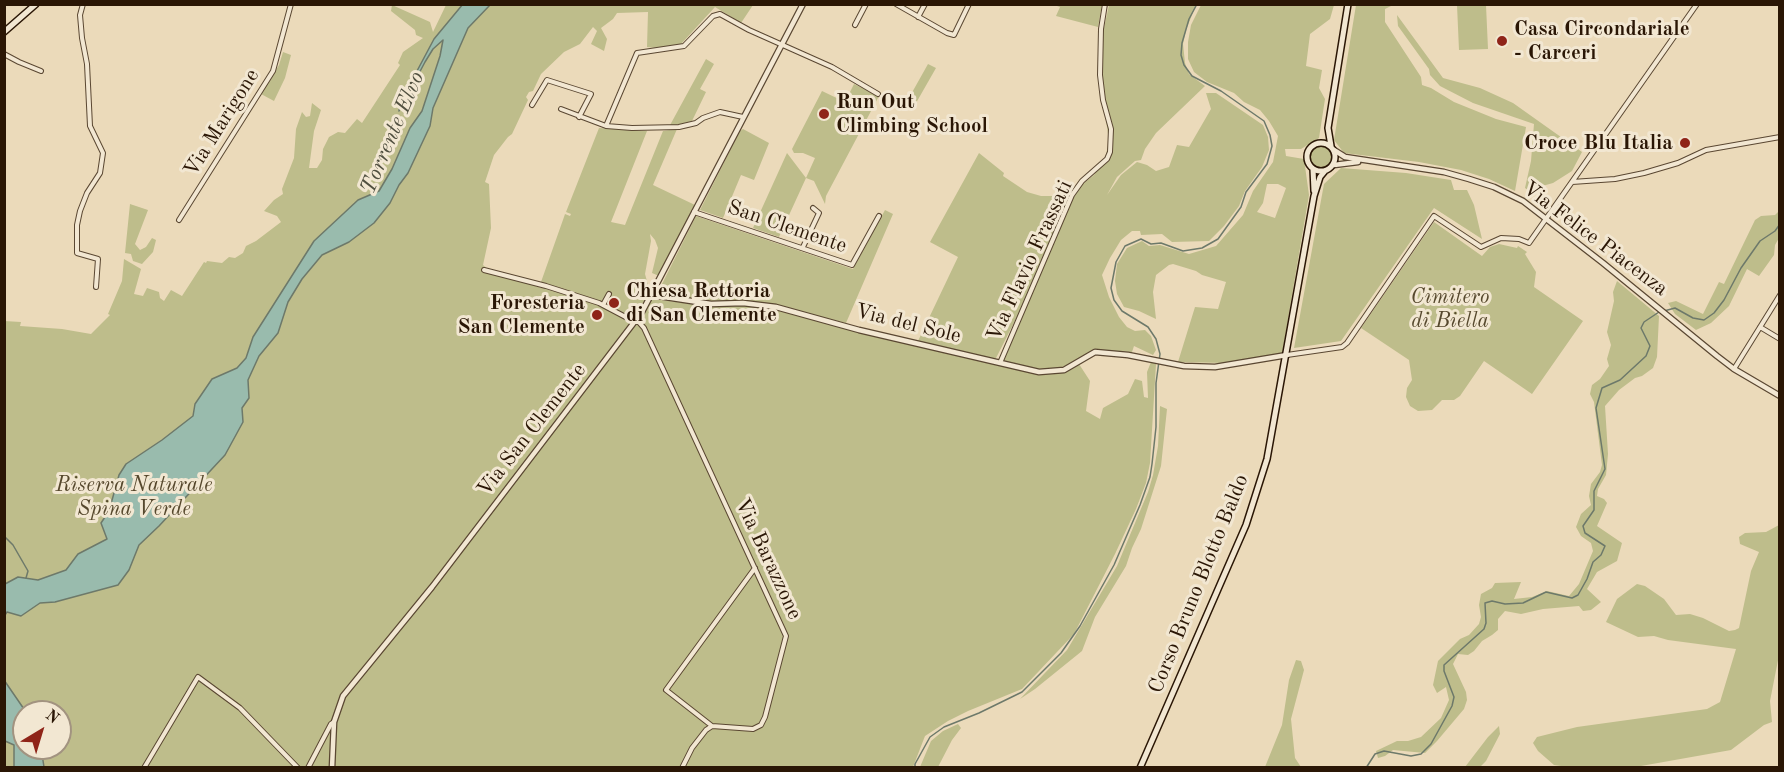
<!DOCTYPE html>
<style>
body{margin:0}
#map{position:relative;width:1784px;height:772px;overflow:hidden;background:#ebdaba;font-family:"Old Standard TT",serif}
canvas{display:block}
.frame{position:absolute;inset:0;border:6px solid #2a1605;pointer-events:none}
.north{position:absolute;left:12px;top:700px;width:60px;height:60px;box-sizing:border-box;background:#f2e7d2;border:2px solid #a29380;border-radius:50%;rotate:38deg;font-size:16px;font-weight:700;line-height:24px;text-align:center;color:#2a1605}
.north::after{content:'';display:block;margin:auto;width:21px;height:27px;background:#8f2418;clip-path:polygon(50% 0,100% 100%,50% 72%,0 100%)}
</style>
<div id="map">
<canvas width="1784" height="772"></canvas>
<div class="frame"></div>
<div class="north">N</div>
</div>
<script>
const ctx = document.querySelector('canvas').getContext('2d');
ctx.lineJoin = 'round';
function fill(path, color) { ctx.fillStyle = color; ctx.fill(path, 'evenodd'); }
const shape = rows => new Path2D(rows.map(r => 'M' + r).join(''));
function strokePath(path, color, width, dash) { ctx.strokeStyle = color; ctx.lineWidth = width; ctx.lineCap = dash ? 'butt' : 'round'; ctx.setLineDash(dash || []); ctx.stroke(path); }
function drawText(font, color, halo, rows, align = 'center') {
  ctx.font = font + ' "Old Standard TT",serif'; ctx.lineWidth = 6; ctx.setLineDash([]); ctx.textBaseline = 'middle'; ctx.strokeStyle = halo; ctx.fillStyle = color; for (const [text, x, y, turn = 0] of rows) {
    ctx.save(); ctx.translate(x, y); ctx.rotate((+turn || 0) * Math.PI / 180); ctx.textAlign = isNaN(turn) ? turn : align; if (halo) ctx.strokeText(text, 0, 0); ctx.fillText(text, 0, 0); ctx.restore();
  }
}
fill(shape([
 [392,5,430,22,433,32,446,5,753,5,741,23,715,7,681,44,657,48,647,47,648,12,617,13,613,19,601,28,607,39,604,51,591,44,597,31,593,27,580,44,564,52,541,74,533,91,529,92,526,97,528,100,512,134,508,137,494,155,485,182,489,184,491,228,483,265,491,272,542,288,544,283,541,282,564,217,565,214,570,216,571,214,566,212,599,128,647,131,611,222,625,225,663,131,677,129,653,185,695,205,659,276,652,273,658,248,655,240,650,234,651,241,645,274,652,299,716,307,758,305,860,333,996,365,1021,309,995,360,918,341,958,257,930,242,979,153,1004,173,1003,176,1027,192,1041,196,1061,196,1071,192,1040,264,1073,192,1094,175,1105,159,1109,141,1099,72,1102,28,1104,28,1109,5,1196,5,1186,30,1183,44,1185,63,1189,74,1205,86,1156,133,1145,149,1141,160,1135,161,1117,177,1107,195,1121,175,1137,162,1147,165,1156,171,1169,167,1177,145,1189,147,1211,109,1206,93,1216,93,1263,125,1268,137,1269,150,1262,167,1245,191,1239,206,1224,226,1209,241,1172,242,1162,234,1141,235,1140,231,1132,231,1121,240,1110,258,1102,275,1109,297,1119,317,1127,327,1135,331,1145,330,1151,336,1156,350,1153,355,1134,346,1132,352,1096,350,1068,365,1059,368,1058,373,1065,372,1079,364,1090,381,1086,411,1100,419,1103,408,1128,394,1135,379,1142,381,1144,397,1148,398,1147,372,1151,362,1156,364,1150,463,1146,483,1136,509,1115,554,1074,634,1022,689,968,711,948,721,925,736,913,767,5,767,4,321,21,322,20,326,62,329,91,334,110,315,108,314,122,281,124,259,141,269,134,294,143,296,147,288,159,292,160,298,164,301,171,290,182,296,204,262,206,263,207,261,222,263,229,257,235,258,243,253,246,246,256,241,281,222,277,216,264,211,274,200,283,194,282,189,294,158,296,129,302,112,306,117,310,116,312,103,321,110,314,131,309,168,317,168,322,160,323,149,329,137,338,132,345,133,357,119,362,123,400,65,398,63,403,52,423,38,416,35,415,30,391,11],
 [24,712,60,712,60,748,24,748],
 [1054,5,1102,5,1098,27,1056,16,1060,7],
 [1201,5,1334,5,1330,19,1310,34,1306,66,1322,70,1319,88,1325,99,1319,138,1301,149,1285,149,1286,156,1304,159,1309,195,1282,354,1226,363,1178,362,1195,307,1218,309,1226,282,1202,275,1196,271,1173,264,1169,265,1156,275,1153,292,1156,319,1139,311,1124,307,1117,294,1115,281,1117,264,1127,248,1142,241,1149,246,1160,245,1189,254,1216,246,1243,215,1253,191,1273,162,1278,136,1269,121,1260,110,1244,102,1234,93,1207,82,1194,72,1188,59,1188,42,1191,25],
 [1267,184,1278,184,1286,188,1275,218,1257,212,1263,203],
 [1356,5,1393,5,1385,9,1385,22,1421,77,1422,85,1431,88,1454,102,1496,119,1526,127,1515,191,1489,179,1461,170,1419,162,1344,153,1334,140],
 [1457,5,1486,5,1488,49,1459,50],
 [1397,15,1443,78,1480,88,1513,103,1582,152,1572,171,1553,183,1528,190,1525,188,1531,161,1534,124,1473,103,1440,86,1430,75,1429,69,1398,26],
 [283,52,291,55,285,78,274,101,261,94,279,65],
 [706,59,714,64,700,89,706,92,692,121,669,127],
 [928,64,936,68,912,110,905,105],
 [854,84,879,96,826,196,825,204,814,181,806,178,779,237,753,228,787,153,806,178,815,158,803,153,794,153,792,149,822,91,845,102],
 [743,129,769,143,754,180,741,175,723,218,700,210,740,131],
 '1310 157a12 12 0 1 1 24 0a12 12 0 1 1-24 0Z',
 [1341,168,1406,173,1451,180,1454,190,1467,190,1474,205,1482,239,1434,208,1341,341,1294,348,1324,184],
 [130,204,148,210,135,244,140,250,146,247,152,238,156,240,153,252,142,264,133,261,131,254,125,253],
 [885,210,893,214,846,323,770,304,742,301,719,303,657,294,696,216,853,269],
 [1779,211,1779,238,1775,245,1774,255,1759,276,1747,269,1729,306,1711,323,1696,330,1675,314,1668,303,1676,301,1703,314,1719,282,1724,284,1755,220,1761,216,1775,215],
 [1434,222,1482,256,1490,247,1499,244,1517,248,1518,246,1527,252,1525,254,1536,272,1534,287,1583,321,1532,394,1484,361,1460,396,1454,400,1442,400,1432,410,1418,411,1410,406,1406,397,1407,388,1412,380,1409,360,1361,328],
 [1617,281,1659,316,1657,357,1653,368,1642,376,1635,378,1619,390,1605,406,1608,454,1606,475,1598,489,1597,496,1604,499,1607,503,1597,526,1622,543,1617,561,1597,572,1587,589,1601,602,1591,610,1583,611,1579,606,1543,609,1521,614,1505,611,1498,619,1498,630,1492,635,1482,641,1474,651,1468,655,1458,654,1453,664,1466,692,1467,700,1464,709,1437,741,1425,753,1393,750,1385,756,1378,758,1376,751,1397,741,1408,741,1421,737,1441,718,1449,700,1446,687,1437,693,1433,685,1438,661,1460,639,1469,635,1479,624,1481,617,1479,605,1481,594,1492,588,1495,583,1521,582,1514,599,1532,597,1547,591,1569,596,1579,584,1593,551,1591,543,1581,536,1576,527,1581,514,1591,505,1589,496,1591,484,1600,472,1602,465,1594,402,1590,394,1592,385,1600,379,1609,366,1607,359,1611,345,1607,332,1614,301,1613,292],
 [1160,406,1167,409,1161,466,1141,529,1132,548,1126,566,1095,617,1082,651,1035,689,1020,699,1067,650,1117,566,1148,492,1153,475,1158,446],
 [1779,525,1780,650,1770,701,1772,722,1764,725,1731,750,1641,766,1568,767,1554,765,1538,751,1533,743,1537,737,1577,727,1707,709,1720,702,1736,649,1668,640,1654,636,1638,637,1606,622,1617,599,1637,584,1645,586,1664,599,1676,615,1690,614,1703,618,1729,631,1735,630,1739,628,1751,571,1759,552,1740,544,1739,537,1745,533,1766,532],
 [1296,660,1301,661,1304,670,1291,719,1295,758,1301,767,1265,767,1282,725,1289,680],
 [958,724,961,728,952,740,938,767,920,767,931,741,943,731],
 [1499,726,1500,734,1486,761,1480,767,1465,767,1488,737]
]), '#bebd8b');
const water = shape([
 [463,4,490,5,468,28,433,108,430,126,408,173,399,185,390,203,374,223,349,242,322,255,302,279,288,302,278,333,259,356,248,380,249,398,242,408,243,422,225,455,159,526,139,545,129,570,118,585,55,602,40,603,21,616,7,612,5,615,5,584,18,577,38,580,66,570,78,554,107,539,101,523,109,511,119,475,126,464,162,440,193,416,195,404,212,379,237,368,246,358,253,337,314,241,358,200,379,191,392,169,410,128,422,111,440,56,443,40,433,49,425,62,399,111,400,103,434,39,463,4],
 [4,680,26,712,24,712,24,748,41,748,44,767,14,767,14,745,5,741,4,680]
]);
fill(water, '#99bbad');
strokePath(water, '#6d796a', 1.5);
strokePath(shape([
 [1664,311,1675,308,1693,318,1704,320,1714,313,1724,300,1741,268,1760,241,1775,231,1780,224],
 [4,536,13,545,28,571,26,578],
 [915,768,915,764,930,737,944,727,979,713,1022,692,1061,653,1080,626,1114,565,1140,505,1150,477,1152,464,1156,427,1156,383,1160,354,1156,339,1148,327,1122,311,1114,300,1111,288,1116,262,1125,246,1141,239,1151,244,1161,243,1183,251,1202,248,1218,239,1241,207,1246,192,1267,164,1272,146,1270,135,1264,121,1221,91,1192,76,1184,65,1181,55,1182,43,1189,19,1197,4],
 [1366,768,1375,754,1384,751,1411,756,1421,754,1431,744,1452,706,1454,697,1444,671,1444,665,1484,629,1486,623,1485,603,1492,601,1505,604,1523,603,1546,592,1572,598,1578,595,1587,579,1593,562,1601,555,1605,546,1585,533,1583,526,1594,510,1594,491,1605,469,1596,408,1602,388,1620,380,1646,356,1650,346,1641,328,1644,322,1659,312]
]), '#6d796a', 1.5);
const minor = shape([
 [83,4,80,15,82,38,87,64,90,126,103,153,100,173,87,193,80,211,77,225,77,253,98,259,96,287],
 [896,4,947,33,954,35,969,4],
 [918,17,925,4],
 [855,25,866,4],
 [4,54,19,62,41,71],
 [532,105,547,80,591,94,579,117],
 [561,109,606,126,632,128,679,127,696,123,703,118,720,112,743,117],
 [606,126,637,53,684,46,713,16,720,14,749,30,832,67,878,94],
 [1572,182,1615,179,1644,173,1678,163,1706,150,1780,137],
 [694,212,852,265,879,216],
 [179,220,273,71,291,4],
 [803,247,819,213,813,208],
 [484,270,546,286,599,303,635,322],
 [603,305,609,294],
 [637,320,644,328,786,636,765,717,761,725,753,729,712,726,706,730,692,748,682,768],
 [1760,327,1780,339],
 [1287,355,1342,347,1347,343,1434,216,1481,247,1501,238,1519,239,1529,243,1697,4],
 [1000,363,1072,195,1082,181,1107,159,1110,152,1111,129,1103,100,1100,75,1101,29,1105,4],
 [1734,369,1780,295],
 [712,726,666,690,755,568],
 [144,768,198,677,240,708,298,768],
 [308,768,331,724,334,722]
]);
const tertiary = shape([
 [1334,150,1345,157,1444,172,1469,179,1494,187,1523,201,1603,263,1717,356,1734,369,1780,396],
 [1334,165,1358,162],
 [652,295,711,304,743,303,776,307,859,330,1039,372,1064,370,1095,352,1128,355,1184,366,1215,367,1287,355],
 [332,768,334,722,343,696,432,587,642,312,803,4]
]);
const secondary = shape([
 [4,32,36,4],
 '1307 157a14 14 0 1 1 28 0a14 14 0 1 1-28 0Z',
 [1331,146,1328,128,1348,4],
 [1313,169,1314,191],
 [1140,768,1246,525,1267,459,1314,196,1320,177,1325,171]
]);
strokePath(minor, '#5a4732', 6);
strokePath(tertiary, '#5a4732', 7);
strokePath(secondary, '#2a1605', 8);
strokePath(minor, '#f2e7d2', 4);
strokePath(tertiary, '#f2e7d2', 4.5);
strokePath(secondary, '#f2e7d2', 5);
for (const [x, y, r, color] of [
 [1502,41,6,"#8f2418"],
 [824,114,6,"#8f2418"],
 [1685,143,6,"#8f2418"],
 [614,303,6,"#8f2418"],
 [597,315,6,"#8f2418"]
]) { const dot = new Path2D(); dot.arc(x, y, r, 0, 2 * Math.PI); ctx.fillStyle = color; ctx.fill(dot); strokePath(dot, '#f2e7d2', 2); }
drawText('bold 21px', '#2a1605', '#f2e7d2', [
 ["Casa Circondariale",1514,29],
 ["- Carceri",1514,53],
 ["Run Out",836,102],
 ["Climbing School",836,126],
 ["Croce Blu Italia",1673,143,"right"],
 ["Chiesa Rettoria",626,291],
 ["di San Clemente",626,315],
 ["Foresteria",585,303,"right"],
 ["San Clemente",585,327,"right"]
], 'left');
drawText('21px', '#2a1605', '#f2e7d2', [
 ["Via Marigone",222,123,-58],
 ["San Clemente",787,227,19],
 ["Via Felice Piacenza",1595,239,37],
 ["Via Flavio Frassati",1030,261,-65],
 ["Via del Sole",908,324,14],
 ["Via San Clemente",532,430,-52],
 ["Via Barazzone",768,559,65],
 ["Corso Bruno Blotto Baldo",1199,584,-68]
]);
drawText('italic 21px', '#56482d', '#f2e7d2', [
 ["Cimitero",1450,297],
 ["di Biella",1450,321],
 ["Riserva Naturale",134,485],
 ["Spina Verde",134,509]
]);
drawText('italic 22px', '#515040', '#f2e7d2', [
 ["Torrente Elvo",393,133,-67]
]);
</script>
